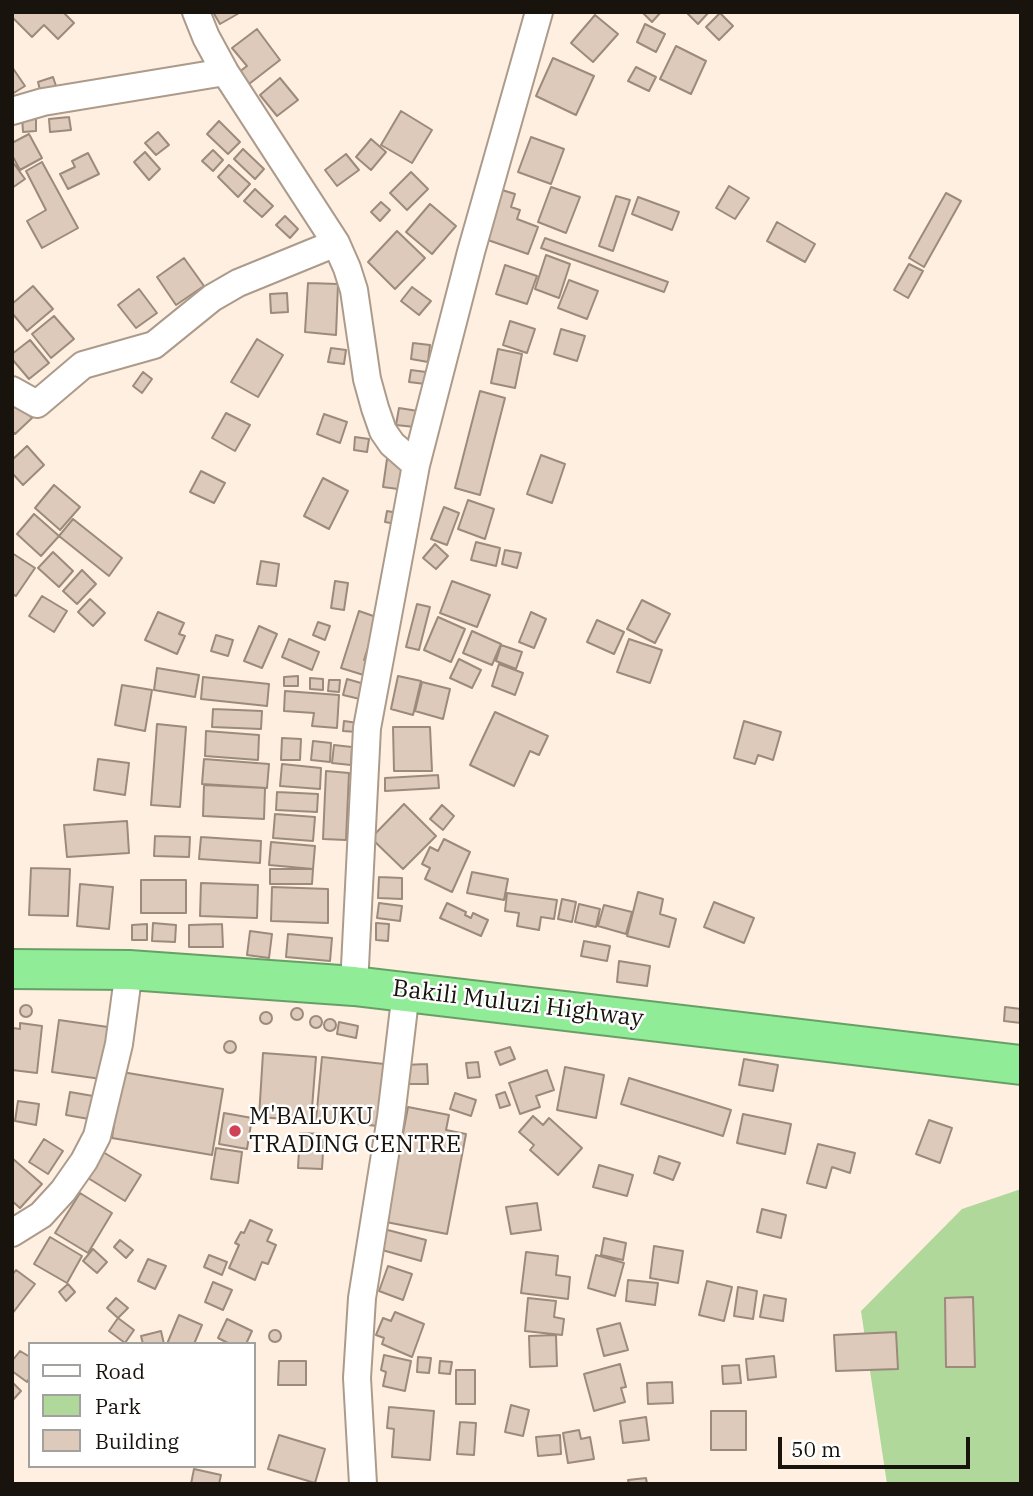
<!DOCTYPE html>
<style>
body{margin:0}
#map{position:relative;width:1033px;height:1496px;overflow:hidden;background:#feefe1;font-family:"IBM Plex Serif",serif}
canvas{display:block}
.frame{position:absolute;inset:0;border:14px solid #19130d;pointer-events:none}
.legend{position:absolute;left:28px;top:1342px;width:228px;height:126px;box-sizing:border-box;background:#fff;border:2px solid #a3a19e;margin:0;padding:9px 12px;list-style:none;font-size:21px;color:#19130d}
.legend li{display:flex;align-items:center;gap:14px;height:35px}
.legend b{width:35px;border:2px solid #a3a19e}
.scale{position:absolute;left:778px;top:1437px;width:192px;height:32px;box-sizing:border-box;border:4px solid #19130d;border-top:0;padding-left:9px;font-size:21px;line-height:24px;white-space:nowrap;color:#19130d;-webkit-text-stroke:5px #fff;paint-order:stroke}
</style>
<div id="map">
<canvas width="1033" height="1496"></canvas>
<div class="frame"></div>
<ul class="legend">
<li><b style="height:9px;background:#fff"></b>Road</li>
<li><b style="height:19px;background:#afd89a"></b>Park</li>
<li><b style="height:19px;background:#ddcaba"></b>Building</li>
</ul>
<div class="scale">50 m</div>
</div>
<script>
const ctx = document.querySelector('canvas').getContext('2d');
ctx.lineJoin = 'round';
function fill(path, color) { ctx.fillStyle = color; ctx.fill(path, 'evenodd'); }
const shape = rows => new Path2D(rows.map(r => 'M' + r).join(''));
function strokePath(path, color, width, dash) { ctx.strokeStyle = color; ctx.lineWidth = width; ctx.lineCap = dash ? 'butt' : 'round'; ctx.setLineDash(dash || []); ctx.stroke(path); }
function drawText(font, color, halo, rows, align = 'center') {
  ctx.font = font + ' "IBM Plex Serif",serif'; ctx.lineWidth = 5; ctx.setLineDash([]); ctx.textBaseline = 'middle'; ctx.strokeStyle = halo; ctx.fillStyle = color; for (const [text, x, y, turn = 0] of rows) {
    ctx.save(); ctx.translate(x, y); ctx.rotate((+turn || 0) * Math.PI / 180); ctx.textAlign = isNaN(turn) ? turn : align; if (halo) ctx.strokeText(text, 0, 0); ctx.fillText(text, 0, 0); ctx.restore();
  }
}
fill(shape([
 [1021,1189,1021,1484,887,1484,861,1311,962,1209]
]), '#afd89a');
const building = shape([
 [12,12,63,12,74,23,58,39,44,25,32,37,12,17,12,12],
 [213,12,241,12,220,24,213,12],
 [642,12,661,12,652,22,642,12],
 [686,12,709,12,698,24,686,12],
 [720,13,733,26,719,40,706,27,720,13],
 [595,15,618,34,593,62,571,43,595,15],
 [645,24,665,34,656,52,637,42,645,24],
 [257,29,280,60,249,84,239,72,247,66,232,48,257,29],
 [676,46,706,61,691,94,660,79,676,46],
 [553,58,594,76,576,115,536,96,553,58],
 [12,67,25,86,12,94,12,67],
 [636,67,656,77,649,91,628,81,636,67],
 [53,77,57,89,41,94,38,82,53,77],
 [280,78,298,100,277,116,260,95,280,78],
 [401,111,432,130,412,163,381,145,401,111],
 [22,116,36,117,36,131,23,132,22,116],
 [69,117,71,130,50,132,49,119,69,117],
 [219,121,240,142,228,154,207,134,219,121],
 [158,132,169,145,156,155,145,143,158,132],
 [29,134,42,158,20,170,12,155,12,143,29,134],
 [531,137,564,149,551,184,518,172,531,137],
 [371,139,386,152,371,170,356,157,371,139],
 [243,149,264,169,255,179,234,159,243,149],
 [213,150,223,160,213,171,202,161,213,150],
 [145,152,160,169,149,180,134,162,145,152],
 [88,153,99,174,68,189,60,174,75,167,72,161,88,153],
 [346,154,359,170,337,186,325,170,346,154],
 [12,161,25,179,12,188,12,161],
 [42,162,78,228,42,248,27,221,46,210,26,171,42,162],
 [229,165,250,184,238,197,218,177,229,165],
 [411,172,428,189,407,210,390,193,411,172],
 [729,186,749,198,735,219,716,208,729,186],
 [551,187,580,197,566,233,538,222,551,187],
 [255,189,273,206,262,217,244,201,255,189],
 [502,190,515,194,511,207,520,210,517,219,538,227,528,254,485,239,502,190],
 [946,193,961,201,924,267,909,258,946,193],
 [616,196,630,200,613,251,599,246,616,196],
 [638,197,679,212,672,230,632,214,638,197],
 [381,202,390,210,380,221,371,212,381,202],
 [430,204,456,226,432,254,406,232,430,204],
 [285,216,298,229,290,238,276,225,285,216],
 [777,222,815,244,805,262,767,241,777,222],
 [397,231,425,258,395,289,368,262,397,231],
 [545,238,668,282,664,292,541,248,545,238],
 [546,255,570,264,559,298,535,289,546,255],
 [184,258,204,286,176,305,157,277,184,258],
 [909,264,923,271,908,298,894,290,909,264],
 [505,265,537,276,527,304,496,294,505,265],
 [569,280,598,291,587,319,558,308,569,280],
 [308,283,338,284,336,335,305,332,308,283],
 [33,286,53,309,27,331,12,313,12,304,33,286],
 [412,287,431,301,419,315,401,301,412,287],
 [139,289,157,313,136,328,118,305,139,289],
 [287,293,288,312,271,313,270,294,287,293],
 [54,316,74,339,51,358,32,334,54,316],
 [510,321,535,329,527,353,503,345,510,321],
 [561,329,585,336,577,361,554,354,561,329],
 [257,339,283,355,258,397,231,382,257,339],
 [30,340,49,363,29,379,12,359,12,354,30,340],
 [413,343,430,345,428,362,411,359,413,343],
 [331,348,346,350,344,364,328,362,331,348],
 [498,349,522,354,515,388,491,383,498,349],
 [411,370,426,372,425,384,409,382,411,370],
 [143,372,152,379,142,393,133,386,143,372],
 [480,391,505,398,480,495,455,488,480,391],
 [13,399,32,418,15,434,12,431,13,399],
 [399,408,418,411,415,427,396,425,399,408],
 [226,413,250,425,235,451,212,438,226,413],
 [324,414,347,422,340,443,317,434,324,414],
 [355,437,369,439,367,452,354,450,355,437],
 [27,446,44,465,23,485,12,473,12,460,27,446],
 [541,455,565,464,552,503,527,494,541,455],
 [387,459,403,461,398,489,383,487,387,459],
 [201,471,225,483,214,503,190,492,201,471],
 [323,478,348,491,329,529,304,516,323,478],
 [54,485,80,507,60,530,35,508,54,485],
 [468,500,494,509,485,539,458,529,468,500],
 [444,507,459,513,447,545,431,539,444,507],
 [387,511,398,513,396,524,385,522,387,511],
 [34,514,59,536,41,556,17,534,34,514],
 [73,519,122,558,109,576,59,536,73,519],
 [476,542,500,548,496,566,471,560,476,542],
 [435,544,448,556,436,569,423,558,435,544],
 [505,550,521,553,517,568,502,564,505,550],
 [53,552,73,571,59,587,38,568,53,552],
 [12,553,35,568,16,596,12,594,12,553],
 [261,561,279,564,276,586,257,584,261,561],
 [82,570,96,584,77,604,63,591,82,570],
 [335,581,348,583,344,610,331,608,335,581],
 [452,581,490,595,477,627,440,613,452,581],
 [42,596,67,611,54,632,29,616,42,596],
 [90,599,105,613,93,626,78,612,90,599],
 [642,600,670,614,655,643,627,629,642,600],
 [417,604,430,607,419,650,406,647,417,604],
 [359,611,382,619,373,632,364,660,375,664,370,677,341,668,359,611],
 [158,612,184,623,179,634,185,636,177,654,145,640,158,612],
 [531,612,546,619,534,648,519,642,531,612],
 [438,617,465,629,451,662,424,650,438,617],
 [597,620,624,632,614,654,587,642,597,620],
 [318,622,330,626,325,640,313,635,318,622],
 [259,626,277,634,262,668,244,661,259,626],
 [472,631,501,644,492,665,463,653,472,631],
 [216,635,233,640,228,656,211,651,216,635],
 [289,639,319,652,312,670,282,657,289,639],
 [629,639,662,650,650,683,617,672,629,639],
 [501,645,522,652,516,669,496,661,501,645],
 [459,659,481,670,472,688,450,678,459,659],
 [499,664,523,673,515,695,492,686,499,664],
 [157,668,199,675,195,697,154,690,157,668],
 [298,676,298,686,284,686,284,677,298,676],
 [398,676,421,681,413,715,391,709,398,676],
 [203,677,269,684,267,706,201,699,203,677],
 [310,678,323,679,323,690,310,689,310,678],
 [347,679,368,685,364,700,343,695,347,679],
 [329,680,340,680,339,692,328,691,329,680],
 [422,682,450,689,443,719,415,711,422,682],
 [122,685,152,690,145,731,115,725,122,685],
 [285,691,339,695,337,728,312,726,314,713,284,711,285,691],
 [213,709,262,711,261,729,212,727,213,709],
 [495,712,548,736,539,755,530,751,514,786,470,765,495,712],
 [344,721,358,723,357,732,343,731,344,721],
 [744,721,781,732,773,760,758,755,755,764,734,758,744,721],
 [157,724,186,727,180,807,151,805,157,724],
 [393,727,430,727,432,771,394,771,393,727],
 [206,731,259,735,258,760,205,756,206,731],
 [282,738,301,739,300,760,281,760,282,738],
 [313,741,331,743,330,762,311,760,313,741],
 [334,745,352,747,351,765,332,763,334,745],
 [98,759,129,763,125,795,94,790,98,759],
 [204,759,269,764,267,788,202,784,204,759],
 [282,764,321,768,320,789,280,786,282,764],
 [326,771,349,773,346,840,323,839,326,771],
 [438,775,439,788,385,791,385,778,438,775],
 [204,785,265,788,264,819,203,816,204,785],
 [277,792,318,794,317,812,276,810,277,792],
 [404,804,436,836,403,869,371,838,404,804],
 [442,805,454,816,443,830,430,819,442,805],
 [275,814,315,817,313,841,273,838,275,814],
 [127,821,129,853,67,857,64,825,127,821],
 [155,836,190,837,189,857,154,856,155,836],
 [201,837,261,841,260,863,199,859,201,837],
 [444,839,470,852,452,892,425,879,430,868,422,864,430,847,438,851,444,839],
 [271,842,315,846,313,869,269,865,271,842],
 [31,868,70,869,68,916,29,915,31,868],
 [270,869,313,869,312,884,270,884,270,869],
 [472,872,508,879,504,900,467,893,472,872],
 [379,877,402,878,402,899,378,898,379,877],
 [141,880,186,880,186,913,141,913,141,880],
 [201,883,258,885,257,918,200,916,201,883],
 [80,884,113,887,109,929,77,926,80,884],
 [272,887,328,889,328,923,271,921,272,887],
 [638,892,663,899,660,914,676,919,669,947,627,936,638,892],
 [507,893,557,900,554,919,541,917,539,930,517,926,519,913,505,911,507,893],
 [562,899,576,902,572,922,558,919,562,899],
 [714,902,754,918,744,943,704,927,714,902],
 [379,903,402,906,400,921,377,918,379,903],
 [447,903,466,912,465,915,471,918,473,913,488,920,481,936,440,918,447,903],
 [579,904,600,909,596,927,575,922,579,904],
 [604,905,632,912,626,934,598,926,604,905],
 [153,923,176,925,175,942,152,941,153,923],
 [376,923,389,924,388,941,376,940,376,923],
 [147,924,147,940,132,940,132,925,147,924],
 [222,924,223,947,189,947,189,925,222,924],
 [250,931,272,934,269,958,247,955,250,931],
 [288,934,332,938,330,961,286,957,288,934],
 [584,941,610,946,607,961,581,956,584,941],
 [619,961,650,966,647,986,617,982,619,961],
 '20 1011a6 6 0 1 1 12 0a6 6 0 1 1-12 0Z',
 [1005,1007,1021,1009,1021,1023,1004,1021,1005,1007],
 '291 1014a6 6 0 1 1 12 0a6 6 0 1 1-12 0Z',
 '260 1018a6 6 0 1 1 12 0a6 6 0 1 1-12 0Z',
 '310 1022a6 6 0 1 1 12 0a6 6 0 1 1-12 0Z',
 '324 1025a6 6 0 1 1 12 0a6 6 0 1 1-12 0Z',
 [59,1020,108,1027,101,1079,52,1072,59,1020],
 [339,1022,358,1026,356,1038,337,1034,339,1022],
 [20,1023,42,1026,37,1073,12,1070,13,1028,20,1029,20,1023],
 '224 1047a6 6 0 1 1 12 0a6 6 0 1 1-12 0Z',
 [510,1047,515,1059,500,1065,495,1052,510,1047],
 [263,1053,316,1057,311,1121,259,1117,263,1053],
 [322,1057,384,1064,378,1126,316,1120,322,1057],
 [744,1059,778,1065,773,1091,739,1085,744,1059],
 [478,1062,480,1077,468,1078,466,1063,478,1062],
 [427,1064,428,1084,405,1084,404,1065,427,1064],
 [565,1067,604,1075,596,1118,557,1110,565,1067],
 [547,1070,554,1090,536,1096,540,1107,520,1114,509,1083,547,1070],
 [122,1072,223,1089,212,1155,112,1138,122,1072],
 [629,1078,731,1110,723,1136,621,1104,629,1078],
 [70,1092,93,1096,89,1119,66,1115,70,1092],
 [505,1092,510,1105,500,1108,496,1095,505,1092],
 [455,1093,476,1100,471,1116,450,1109,455,1093],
 [18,1101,39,1104,36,1125,15,1121,18,1101],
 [408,1107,449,1115,446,1130,466,1134,447,1234,386,1222,408,1107],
 [224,1113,252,1118,247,1149,219,1144,224,1113],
 [743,1114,791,1124,785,1154,737,1143,743,1114],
 [533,1116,543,1125,549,1118,582,1148,558,1175,530,1150,534,1145,519,1132,533,1116],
 [929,1120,952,1128,940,1163,916,1154,929,1120],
 [300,1133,324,1134,322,1169,298,1168,300,1133],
 [44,1139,63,1151,48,1174,29,1162,44,1139],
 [818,1144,855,1153,850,1173,832,1167,826,1188,807,1183,818,1144],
 [216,1148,242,1152,238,1183,211,1179,216,1148],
 [103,1152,141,1175,125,1201,88,1178,103,1152],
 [659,1156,680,1163,673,1180,654,1173,659,1156],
 [12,1158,42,1184,20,1208,12,1201,12,1158],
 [599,1165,633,1175,627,1196,593,1187,599,1165],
 [80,1193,112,1213,88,1253,55,1233,80,1193],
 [537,1203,541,1230,511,1234,506,1207,537,1203],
 [762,1209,786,1215,781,1238,757,1232,762,1209],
 [250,1220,272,1230,267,1241,276,1245,268,1264,262,1262,255,1280,229,1268,239,1245,235,1243,241,1232,244,1233,250,1220],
 [380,1228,426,1240,421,1261,375,1248,380,1228],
 [50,1237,82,1256,67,1283,34,1264,50,1237],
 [604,1238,626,1243,623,1260,601,1255,604,1238],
 [120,1240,133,1250,126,1258,114,1247,120,1240],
 [654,1246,683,1251,678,1283,650,1278,654,1246],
 [93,1249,107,1262,97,1273,83,1261,93,1249],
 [526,1252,558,1256,556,1275,570,1277,568,1299,521,1293,526,1252],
 [209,1255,227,1262,222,1275,204,1267,209,1255],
 [596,1255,624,1263,615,1296,588,1288,596,1255],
 [148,1259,166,1266,155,1289,138,1281,148,1259],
 [388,1266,412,1274,403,1300,379,1291,388,1266],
 [16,1270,35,1284,12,1314,12,1275,16,1270],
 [628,1280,658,1283,655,1305,626,1301,628,1280],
 [707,1281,732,1287,724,1321,699,1315,707,1281],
 [213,1282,232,1290,223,1310,205,1302,213,1282],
 [68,1284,75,1292,66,1301,59,1292,68,1284],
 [738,1287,757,1291,753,1319,734,1316,738,1287],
 [764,1295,786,1299,783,1321,760,1317,764,1295],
 [973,1297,975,1367,946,1367,945,1298,973,1297],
 [116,1298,128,1308,118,1318,107,1308,116,1298],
 [528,1298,556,1301,554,1317,564,1319,562,1335,525,1331,528,1298],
 [395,1312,424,1324,412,1357,382,1344,384,1338,376,1335,383,1318,391,1321,395,1312],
 [179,1315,202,1325,194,1344,167,1344,179,1315],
 [118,1318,134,1330,125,1343,109,1331,118,1318],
 [227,1319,252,1331,246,1344,230,1344,218,1338,227,1319],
 [620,1323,628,1350,604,1356,597,1329,620,1323],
 '269 1336a6 6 0 1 1 12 0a6 6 0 1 1-12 0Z',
 [161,1331,164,1344,143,1344,141,1336,161,1331],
 [896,1332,898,1369,836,1371,834,1335,896,1332],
 [556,1335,557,1366,530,1367,529,1336,556,1335],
 [20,1351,30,1357,30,1377,27,1382,12,1371,12,1361,20,1351],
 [384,1355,411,1361,405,1391,383,1386,386,1372,381,1370,384,1355],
 [774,1356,776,1377,748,1380,746,1359,774,1356],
 [418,1357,431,1358,429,1373,417,1372,418,1357],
 [279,1361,306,1361,306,1385,278,1385,279,1361],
 [440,1361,452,1362,450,1374,439,1373,440,1361],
 [620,1364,626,1387,621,1388,625,1402,594,1411,584,1374,620,1364],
 [739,1365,741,1383,723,1384,722,1366,739,1365],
 [456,1370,475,1370,475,1404,456,1404,456,1370],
 [12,1382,21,1391,12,1401,12,1382],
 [672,1382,673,1403,648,1404,647,1383,672,1382],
 [511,1405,529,1410,523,1436,505,1432,511,1405],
 [389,1407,434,1411,430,1460,392,1457,394,1429,387,1428,389,1407],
 [711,1411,746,1411,746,1450,711,1450,711,1411],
 [646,1417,649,1440,623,1443,620,1421,646,1417],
 [460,1422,476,1423,474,1455,457,1454,460,1422],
 [579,1430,581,1439,590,1437,594,1459,568,1463,563,1433,579,1430],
 [279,1435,325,1449,315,1483,268,1469,279,1435],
 [560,1435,561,1454,538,1456,536,1437,560,1435],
 [194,1469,221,1475,219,1484,191,1484,194,1469],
 [646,1478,647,1484,629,1484,628,1480,646,1478]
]);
fill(building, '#ddcaba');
strokePath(building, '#9c8a7c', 2);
const street = shape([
 [196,12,206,37,225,72,336,243,347,268,354,290,367,379,375,408,383,431,392,444,416,465],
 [12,111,43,102,225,72],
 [12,390,37,404,83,365,154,345,212,298,238,283,336,243],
 [354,986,367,728,416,465,471,252,539,12],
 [12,1233,41,1215,63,1191,84,1161,97,1136,119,1044,129,970],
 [363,1484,357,1378,362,1298,391,1117,406,991]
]);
const highway = shape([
 [12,969,129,970,354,986,1021,1065]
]);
strokePath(street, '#ac9b8b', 30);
strokePath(highway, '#67a067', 42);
strokePath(street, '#fff', 26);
strokePath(highway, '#91ec97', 38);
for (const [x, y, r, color] of [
 [235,1131,7,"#d14155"]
]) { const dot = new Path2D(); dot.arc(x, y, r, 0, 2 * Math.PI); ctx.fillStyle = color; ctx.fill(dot); strokePath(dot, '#fff', 2.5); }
drawText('24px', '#19130d', '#fff', [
 ["Bakili Muluzi Highway",518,1004,7]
]);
drawText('24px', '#19130d', '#fff', [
 ["M'BALUKU",249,1117],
 ["TRADING CENTRE",249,1145]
], 'left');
</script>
